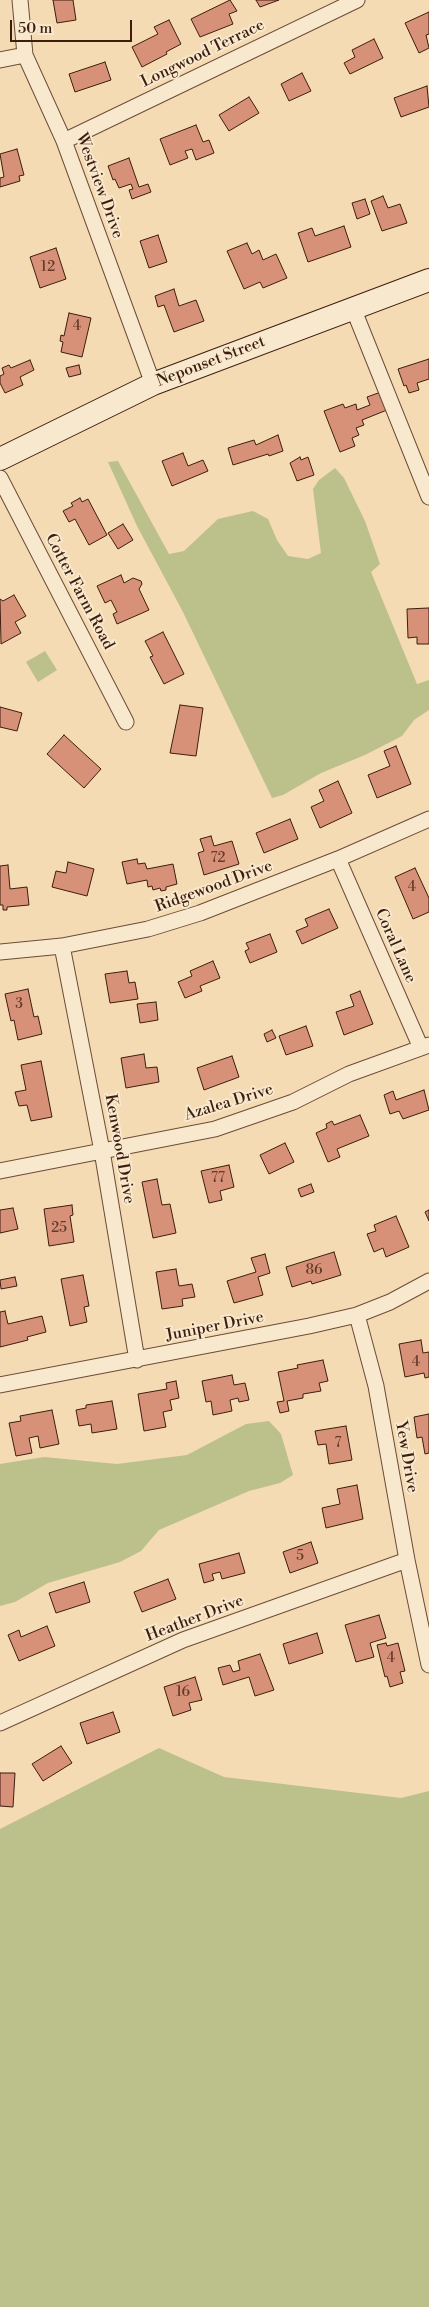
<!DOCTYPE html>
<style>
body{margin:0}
#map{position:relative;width:429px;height:2307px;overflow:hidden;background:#f4dbb3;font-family:"Libre Bodoni",serif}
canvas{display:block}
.scale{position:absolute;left:10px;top:20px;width:122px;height:22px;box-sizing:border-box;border:2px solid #3d1d0e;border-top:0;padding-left:6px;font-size:15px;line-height:18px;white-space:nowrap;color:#3d1d0e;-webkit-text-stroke:4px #f8e8ce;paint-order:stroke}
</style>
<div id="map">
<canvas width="429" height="2307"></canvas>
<div class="scale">50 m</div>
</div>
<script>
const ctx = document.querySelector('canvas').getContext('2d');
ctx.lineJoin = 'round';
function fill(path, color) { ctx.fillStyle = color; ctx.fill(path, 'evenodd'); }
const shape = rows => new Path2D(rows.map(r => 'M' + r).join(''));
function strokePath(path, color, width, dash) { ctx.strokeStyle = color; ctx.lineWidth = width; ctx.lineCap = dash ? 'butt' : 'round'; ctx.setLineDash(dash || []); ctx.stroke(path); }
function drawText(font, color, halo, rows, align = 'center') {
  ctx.font = font + ' "Libre Bodoni",serif'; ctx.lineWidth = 4; ctx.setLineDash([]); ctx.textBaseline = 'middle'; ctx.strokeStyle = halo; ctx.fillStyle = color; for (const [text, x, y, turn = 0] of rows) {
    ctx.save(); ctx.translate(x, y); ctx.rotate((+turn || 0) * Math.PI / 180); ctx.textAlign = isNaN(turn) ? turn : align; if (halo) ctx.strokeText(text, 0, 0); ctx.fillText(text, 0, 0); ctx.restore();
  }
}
fill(shape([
 [118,461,169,554,184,551,218,519,253,511,268,519,277,540,288,556,308,559,321,553,313,489,319,480,335,468,344,478,365,521,380,564,371,572,417,684,429,680,429,710,414,720,402,736,365,755,321,773,283,795,272,798,183,612,137,526,108,462],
 [45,651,57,670,38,682,26,662],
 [269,1421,281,1434,293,1475,280,1483,249,1491,159,1530,141,1551,120,1562,48,1583,15,1602,0,1606,0,1464,44,1457,117,1464,187,1455,246,1424],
 [159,1748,224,1777,401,1798,429,1791,429,2307,0,2307,0,1829]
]), '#bcc08b');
const building = shape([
 [53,0,73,0,76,20,57,23,53,0],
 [230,0,237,11,229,14,233,24,200,37,191,19,230,0],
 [256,0,279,0,260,7,256,0],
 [429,12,429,34,426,35,429,48,419,53,405,23,429,12],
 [169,20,181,44,166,52,167,54,142,67,132,47,158,34,154,27,169,20],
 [374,39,383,58,350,74,344,63,355,57,352,50,374,39],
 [105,62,111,80,75,92,69,74,105,62],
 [302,73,311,91,289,101,281,84,302,73],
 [427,86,429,107,401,117,394,98,427,86],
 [249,97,259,113,229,131,219,115,249,97],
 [196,125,203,142,209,140,214,153,196,160,192,149,185,151,188,158,170,165,160,139,196,125],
 [17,149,24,175,19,176,20,181,0,187,0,178,4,177,0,154,17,149],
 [129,158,139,187,148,184,151,192,132,199,129,190,133,189,131,184,119,188,115,179,113,180,108,166,129,158],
 [383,196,388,208,400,204,407,223,382,231,371,201,383,196],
 [365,199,370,214,357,219,352,203,365,199],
 [344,226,351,247,308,262,298,233,312,228,315,236,344,226],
 [158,235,167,262,149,268,140,241,158,235],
 [247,243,252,254,259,250,263,260,276,254,287,278,263,288,260,282,244,289,227,251,247,243],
 [56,248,66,279,40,288,30,257,56,248],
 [174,289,179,306,196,300,204,321,174,332,164,305,158,307,155,296,174,289],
 [69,313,91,318,82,357,61,352,63,342,60,341,61,335,64,336,69,313],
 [429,359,429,379,417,383,419,390,409,393,406,385,404,386,398,369,429,359],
 [30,360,34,370,20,377,23,385,5,393,0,383,0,376,4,374,2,368,9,365,11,368,30,360],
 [79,365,81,374,69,377,66,368,79,365],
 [381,392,387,410,362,420,364,425,356,428,359,435,352,438,355,446,340,452,324,411,343,404,345,408,356,404,357,410,370,405,367,397,381,392],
 [278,435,283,451,269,456,268,454,233,465,228,448,254,440,256,445,278,435],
 [183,453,188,466,203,460,208,471,172,486,162,461,183,453],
 [300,457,301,460,308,457,314,475,297,481,290,463,300,457],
 [80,498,82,502,88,499,107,535,89,545,75,519,69,522,63,511,73,506,71,503,80,498],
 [123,524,133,540,118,549,108,533,123,524],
 [121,575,124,583,133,578,141,581,142,584,139,589,149,610,117,624,113,614,117,612,111,600,105,603,97,586,121,575],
 [14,595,26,616,15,622,21,633,1,644,0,599,3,601,14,595],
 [429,608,429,644,417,644,417,637,408,638,407,609,429,608],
 [163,632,184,674,164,684,150,657,153,656,145,641,163,632],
 [180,705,203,708,196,756,170,753,180,705],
 [0,707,22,713,17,731,0,727,0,707],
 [64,735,101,769,84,788,47,754,64,735],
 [396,746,411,784,377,798,368,775,390,766,384,751,396,746],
 [338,781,352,813,320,828,311,807,324,801,319,790,338,781],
 [290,819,298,839,264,853,256,833,290,819],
 [211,836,214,846,232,841,239,864,204,875,198,853,204,851,200,839,211,836],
 [137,859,138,864,145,863,147,869,173,864,177,884,166,887,166,890,161,891,160,888,153,890,152,886,148,887,147,880,127,884,122,862,137,859],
 [68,862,94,869,87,896,52,887,56,871,66,873,68,862],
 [8,865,10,889,27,887,29,905,7,907,7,910,3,910,3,905,0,905,0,866,8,865],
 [415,868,429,898,429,912,413,919,395,877,415,868],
 [329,909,338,928,302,944,296,931,308,926,305,919,329,909],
 [270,934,277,952,250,963,245,951,249,949,246,943,270,934],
 [213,961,220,978,200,986,202,991,185,998,178,982,192,976,190,971,213,961],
 [127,971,129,983,135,982,138,999,110,1003,105,974,127,971],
 [28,989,34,1017,38,1016,42,1034,18,1040,14,1020,11,1021,5,994,28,989],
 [360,991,373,1024,344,1035,336,1012,354,1006,350,995,360,991],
 [156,1002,158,1020,140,1023,137,1004,156,1002],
 [306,1026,313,1046,286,1055,279,1036,306,1026],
 [272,1030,276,1038,267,1042,264,1034,272,1030],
 [144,1054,146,1068,157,1067,159,1082,126,1088,121,1058,144,1054],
 [232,1056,239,1077,204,1090,197,1068,232,1056],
 [41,1061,52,1117,31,1121,27,1105,19,1106,15,1092,26,1090,21,1065,41,1061],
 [424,1090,429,1110,403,1119,399,1111,390,1114,384,1095,393,1091,396,1100,424,1090],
 [360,1115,369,1136,337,1149,340,1157,328,1162,316,1133,327,1128,326,1124,332,1121,334,1125,360,1115],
 [285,1143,294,1162,269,1174,260,1155,285,1143],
 [229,1165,234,1187,220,1191,222,1200,209,1203,201,1171,229,1165],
 [157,1179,162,1205,170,1204,176,1233,153,1238,142,1182,157,1179],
 [311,1184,314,1192,301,1197,298,1189,311,1184],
 [72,1205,73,1215,70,1216,74,1242,49,1246,44,1209,72,1205],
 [13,1208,18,1229,0,1233,0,1210,13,1208],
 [429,1210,429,1221,425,1212,429,1210],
 [396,1216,409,1247,386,1257,383,1248,374,1252,367,1234,376,1231,374,1225,396,1216],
 [334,1252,341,1275,312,1284,311,1281,292,1287,286,1267,334,1252],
 [265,1254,270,1273,258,1277,263,1295,234,1303,227,1281,256,1272,251,1258,265,1254],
 [176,1269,179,1286,192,1284,195,1297,182,1299,183,1306,162,1309,156,1272,176,1269],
 [83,1275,89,1306,84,1307,87,1322,70,1326,61,1279,83,1275],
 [15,1277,17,1286,1,1289,0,1280,15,1277],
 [5,1311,8,1324,42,1316,46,1332,27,1337,28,1340,0,1347,0,1312,5,1311],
 [421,1340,423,1353,429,1352,429,1377,425,1378,424,1373,405,1377,399,1344,421,1340],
 [323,1360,328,1381,319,1383,321,1391,303,1394,303,1398,287,1401,289,1411,280,1413,277,1402,284,1401,278,1372,298,1368,297,1365,323,1360],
 [232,1375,234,1385,245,1383,249,1400,239,1402,238,1398,230,1400,232,1411,213,1415,211,1401,206,1402,202,1381,232,1375],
 [176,1381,179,1398,170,1400,172,1410,163,1412,166,1427,144,1431,138,1394,167,1389,166,1383,176,1381],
 [112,1401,117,1429,92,1433,91,1424,79,1426,76,1410,86,1408,86,1405,112,1401],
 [52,1410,59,1444,40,1448,38,1436,29,1438,32,1453,16,1456,9,1423,21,1421,20,1416,52,1410],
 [429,1414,429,1453,425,1454,422,1437,417,1438,414,1417,429,1414],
 [346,1426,352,1460,329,1464,326,1444,318,1445,315,1431,346,1426],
 [357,1485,363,1519,326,1528,322,1508,340,1504,337,1489,357,1485],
 [311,1542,318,1563,290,1573,283,1552,311,1542],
 [239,1553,245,1573,222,1579,220,1572,212,1574,214,1580,204,1583,199,1564,239,1553],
 [168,1579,176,1599,142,1612,134,1592,168,1579],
 [84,1582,90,1602,56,1613,49,1593,84,1582],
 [379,1615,386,1638,370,1643,374,1657,356,1662,345,1625,379,1615],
 [47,1626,55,1646,19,1661,8,1635,19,1630,21,1637,47,1626],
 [317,1633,323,1653,289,1664,283,1644,317,1633],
 [386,1643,387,1646,398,1643,405,1671,400,1672,403,1683,390,1687,387,1676,385,1677,377,1645,386,1643],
 [260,1654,274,1690,255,1696,249,1677,223,1685,218,1668,230,1665,233,1672,240,1670,238,1661,260,1654],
 [195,1677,202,1700,189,1703,191,1710,173,1716,164,1687,195,1677],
 [113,1712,120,1732,87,1744,80,1723,113,1712],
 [61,1746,72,1763,43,1781,32,1764,61,1746],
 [0,1773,15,1773,13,1807,0,1806,0,1773]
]);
fill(building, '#d89179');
strokePath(building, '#3d1d0e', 1);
const street = shape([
 [20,0,25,55,64,141,153,384],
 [0,60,25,55],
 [64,141,357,0],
 [353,308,429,497],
 [0,478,126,722],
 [338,859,421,1048],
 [62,946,102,1151,137,1360],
 [0,952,62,946,148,929,200,913,338,859,429,819],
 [0,1171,215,1129,293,1102,349,1074,429,1045],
 [357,1315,376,1386,407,1560,429,1665],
 [0,1385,309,1326,357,1315,390,1302,429,1281],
 [0,1723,183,1640,407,1560]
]);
const secondary = shape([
 [0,459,153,384,429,280]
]);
strokePath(street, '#6b4c37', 17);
strokePath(secondary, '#3d1d0e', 24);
strokePath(street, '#f8e8ce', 15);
strokePath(secondary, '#f8e8ce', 22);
drawText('14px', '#643a29', null, [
 ["12",48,268],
 ["4",77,327],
 ["72",218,859],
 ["4",412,888],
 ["3",19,1005],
 ["77",218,1179],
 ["25",59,1229],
 ["86",314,1271],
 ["4",416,1363],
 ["7",338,1444],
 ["5",300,1557],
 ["4",391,1659],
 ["16",183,1693]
]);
drawText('16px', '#3d1d0e', '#f8e8ce', [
 ["Longwood Terrace",203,54,-26],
 ["Westview Drive",99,186,70],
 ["Neponset Street",211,362,-21],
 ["Cotter Farm Road",79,592,62],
 ["Ridgewood Drive",214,887,-20],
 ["Coral Lane",395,946,66],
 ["Azalea Drive",229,1103,-17],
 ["Kenwood Drive",119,1149,80],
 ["Juniper Drive",215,1327,-11],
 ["Yew Drive",406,1457,80],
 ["Heather Drive",195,1619,-21]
]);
</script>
